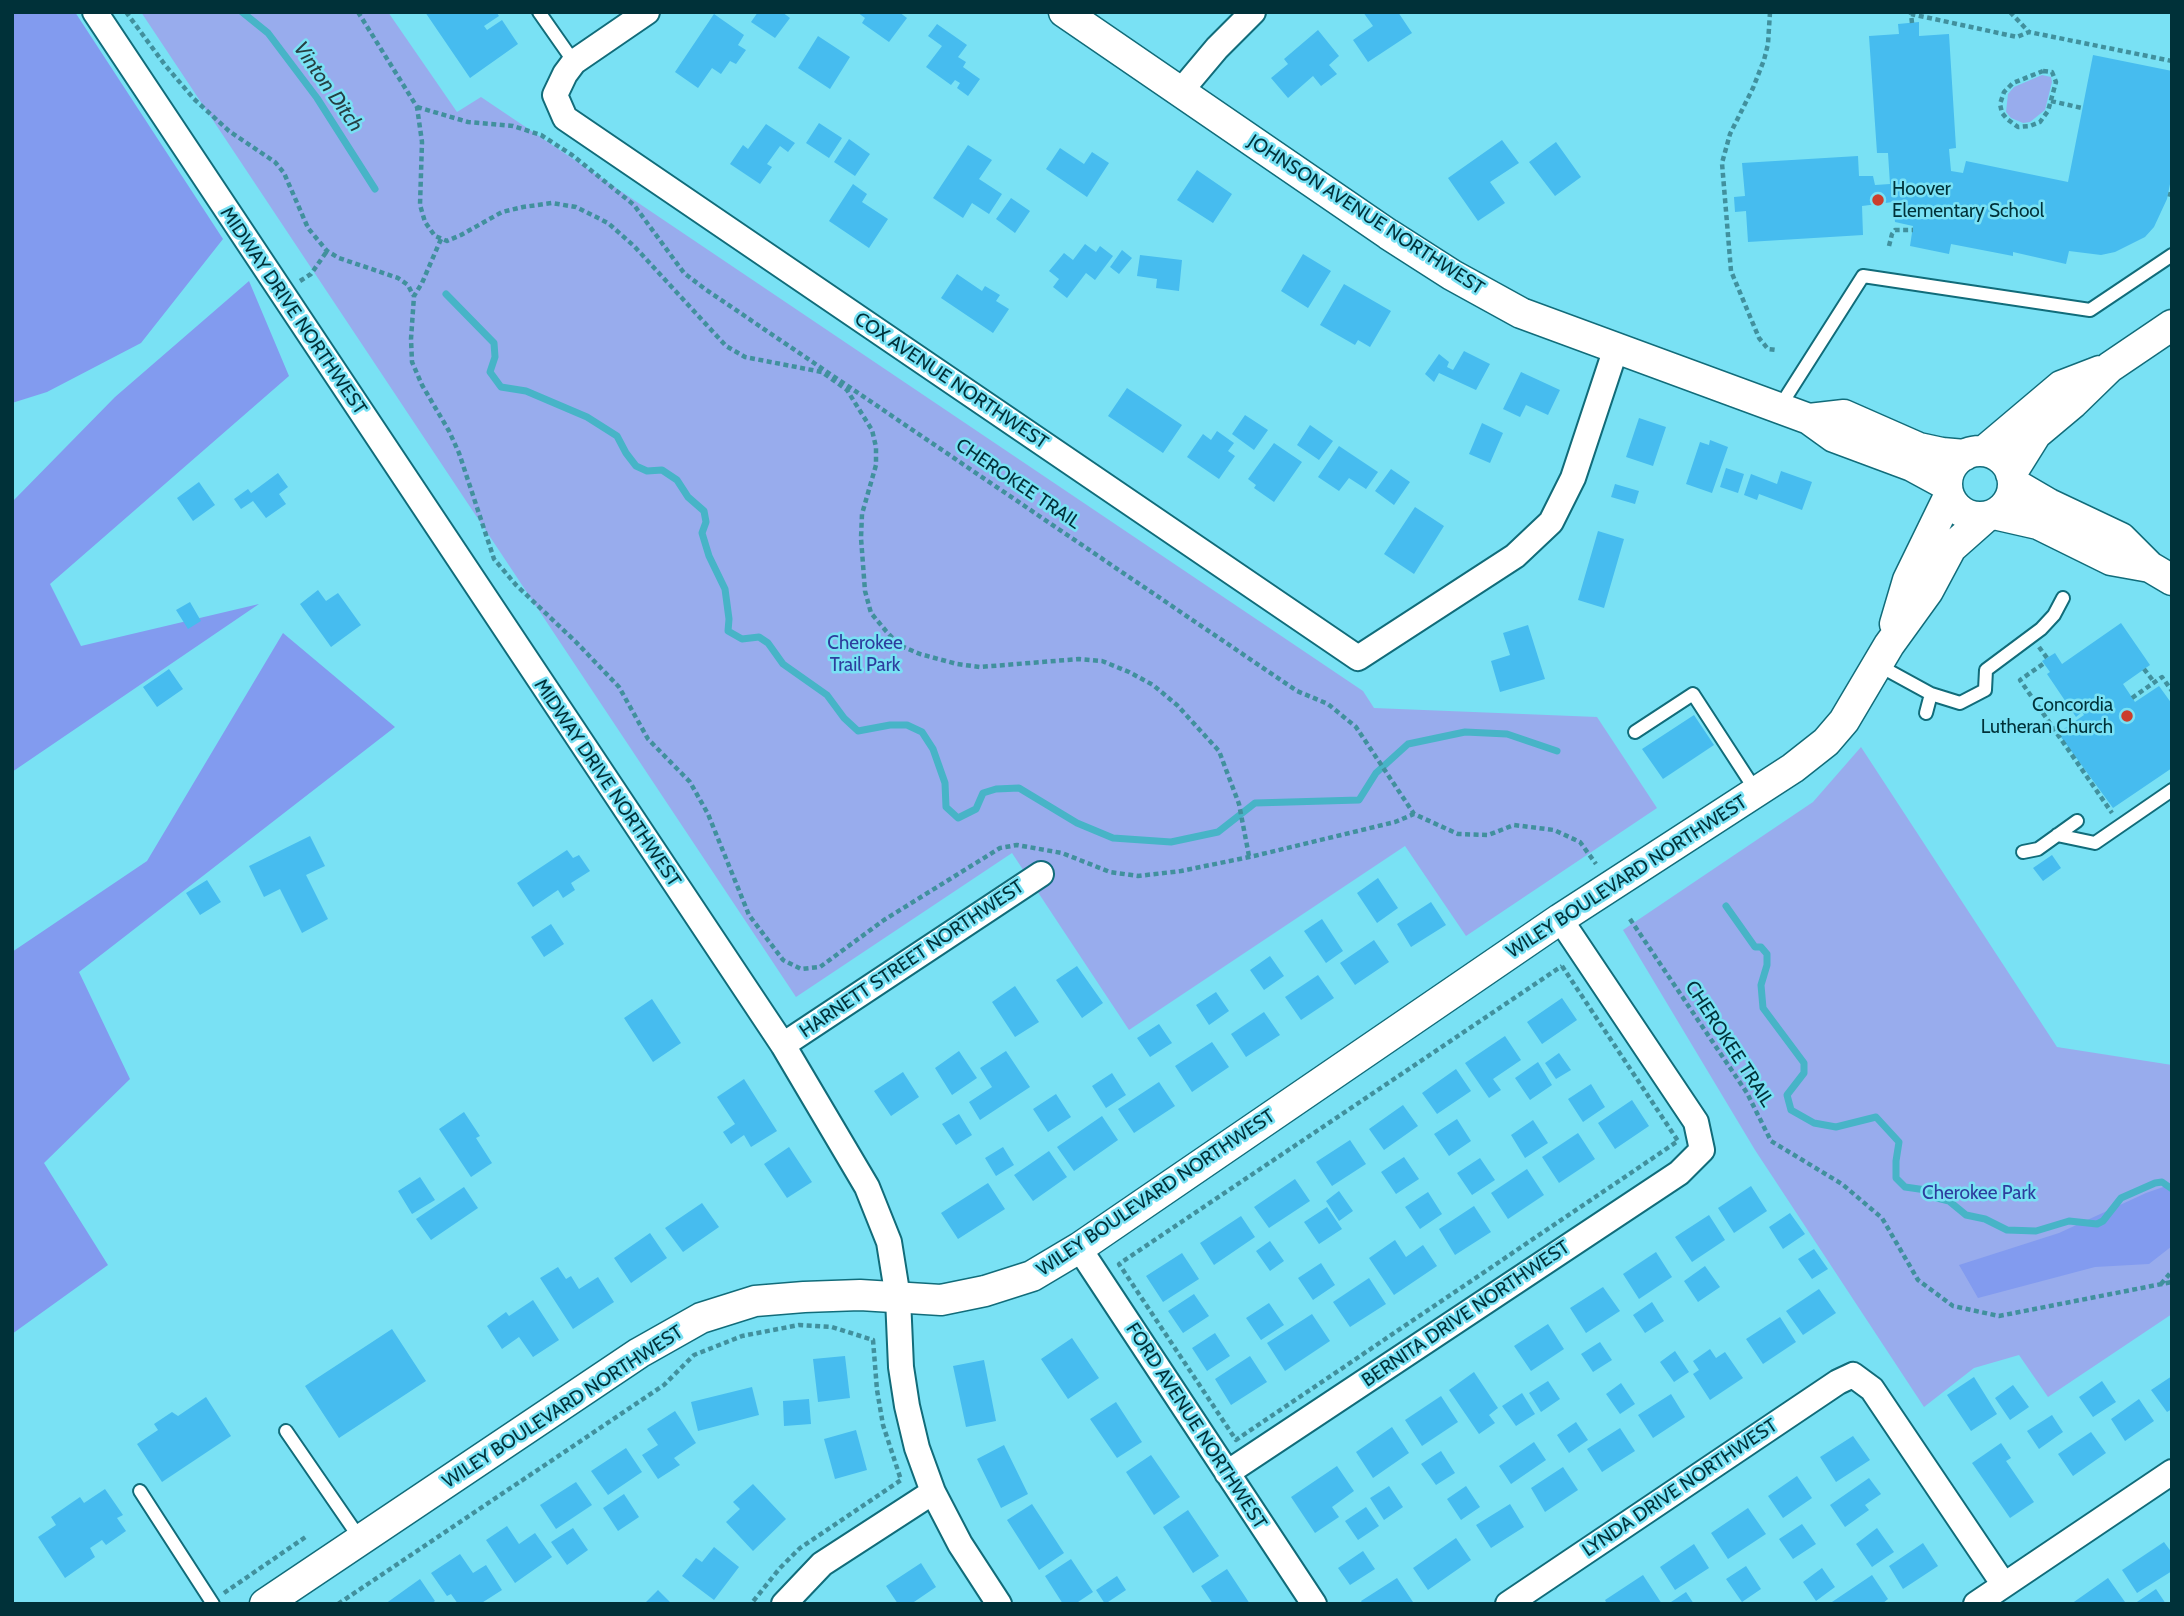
<!DOCTYPE html>
<style>
body{margin:0}
#map{position:relative;width:2184px;height:1616px;overflow:hidden;background:#79e1f4;font-family:Cabin,sans-serif}
canvas{display:block}
.frame{position:absolute;inset:0;border:14px solid #003139;pointer-events:none}
</style>
<div id="map">
<canvas width="2184" height="1616"></canvas>
<div class="frame"></div>
</div>
<script>
const ctx = document.querySelector('canvas').getContext('2d');
ctx.lineJoin = 'round';
function fill(path, color) { ctx.fillStyle = color; ctx.fill(path, 'evenodd'); }
const shape = rows => new Path2D(rows.map(r => 'M' + r).join(''));
function strokePath(path, color, width, dash) { ctx.strokeStyle = color; ctx.lineWidth = width; ctx.lineCap = dash ? 'butt' : 'round'; ctx.setLineDash(dash || []); ctx.stroke(path); }
function drawText(font, color, halo, rows, align = 'center') {
  ctx.font = font + ' Cabin,sans-serif'; ctx.lineWidth = 5; ctx.setLineDash([]); ctx.textBaseline = 'middle'; ctx.strokeStyle = halo; ctx.fillStyle = color; for (const [text, x, y, turn = 0] of rows) {
    ctx.save(); ctx.translate(x, y); ctx.rotate((+turn || 0) * Math.PI / 180); ctx.textAlign = isNaN(turn) ? turn : align; if (halo) ctx.strokeText(text, 0, 0); ctx.fillText(text, 0, 0); ctx.restore();
  }
}
fill(shape([
 [141,12,388,12,457,112,481,97,1363,691,1374,708,1597,717,1657,808,1466,936,1405,846,1129,1030,1012,853,796,997],
 [2042,75,2051,77,2052,82,2045,110,2030,122,2023,123,2011,118,2006,112,2008,94,2014,87],
 [1861,747,2057,1047,2172,1065,2172,1314,2048,1397,2019,1355,1974,1368,1924,1407,1755,1150,1623,930,1813,802]
]), '#98aced');
fill(shape([
 [12,12,75,12,223,239,141,343,47,392,12,403],
 [249,281,289,376,50,584,81,646,259,604,12,772,12,502,115,397],
 [283,633,395,727,79,972,130,1079,44,1163,108,1265,12,1334,12,952,147,861],
 [2172,1184,2172,1246,2149,1264,2095,1267,1978,1298,1959,1265,2059,1233,2146,1193]
]), '#829bef');
strokePath(shape([
 [242,12,268,33,317,98,375,189],
 [446,294,494,343,495,357,490,372,501,387,526,391,587,417,617,436,626,453,636,466,647,471,662,470,677,480,688,497,704,511,706,522,702,533,709,556,725,589,729,619,728,631,742,639,759,637,768,643,783,664,827,695,844,718,858,731,890,725,907,725,922,732,933,749,945,783,946,807,958,818,976,809,983,793,996,789,1019,788,1077,823,1113,838,1171,842,1218,832,1255,803,1359,800,1376,773,1408,744,1465,732,1507,734,1557,751],
 [1726,906,1755,947,1761,947,1767,954,1767,965,1761,985,1763,1008,1804,1063,1804,1073,1787,1095,1791,1110,1814,1123,1836,1127,1876,1117,1899,1142,1896,1161,1896,1178,1905,1187,1926,1190,1937,1198,1949,1201,1966,1215,1985,1219,2007,1230,2036,1231,2069,1221,2097,1224,2103,1221,2121,1198,2155,1183,2162,1182,2172,1189]
]), '#47b4c7', 7);
fill(shape([
 [425,12,497,13,499,16,484,26,487,30,502,20,518,44,470,78],
 [758,12,782,12,790,18,775,38,751,22],
 [857,12,899,12,907,18,889,42,862,23,865,18],
 [1363,12,1398,12,1412,33,1368,62,1353,40,1373,26],
 [714,14,744,35,738,45,746,50,736,64,730,61,721,74,712,68,698,88,675,72],
 [1919,22,1919,36,1949,34,1956,148,1949,149,1951,171,1963,173,1966,161,2068,182,2093,55,2172,71,2172,174,2167,199,2154,227,2145,237,2115,252,2101,255,2069,251,2066,264,2013,252,2013,256,1951,244,1949,254,1910,246,1913,226,1895,222,1893,202,1862,206,1863,235,1748,242,1746,211,1735,212,1734,197,1745,196,1742,163,1858,156,1859,176,1873,176,1875,185,1890,184,1888,153,1877,153,1869,36,1899,34,1898,24],
 [937,24,967,45,958,57,966,62,963,67,980,79,968,96,957,88,960,83,955,80,951,85,926,67,942,46,928,36],
 [1318,30,1339,56,1329,65,1337,74,1321,86,1313,76,1288,98,1271,78,1288,64,1284,59],
 [818,36,850,57,830,89,798,68],
 [819,123,842,138,829,158,806,143],
 [766,124,795,143,788,152,780,146,767,164,772,167,760,184,730,164,743,145,748,149],
 [849,139,870,154,855,176,834,162],
 [1502,140,1519,163,1490,182,1505,203,1478,221,1448,178],
 [1556,142,1581,177,1555,196,1529,162],
 [968,145,992,160,979,179,1002,194,989,214,972,203,963,218,933,198],
 [1060,148,1084,164,1092,152,1109,163,1087,197,1046,169],
 [1197,170,1232,194,1213,223,1177,200],
 [853,184,867,194,862,202,888,219,869,248,829,221],
 [1011,198,1030,211,1015,233,996,219],
 [1085,244,1096,252,1100,246,1113,256,1095,280,1086,273,1067,298,1053,287,1059,279,1049,271,1064,253,1073,260],
 [1122,250,1132,258,1119,274,1110,267],
 [1303,254,1331,271,1308,308,1281,291],
 [1140,255,1182,260,1179,291,1156,288,1157,279,1137,276],
 [957,274,982,291,985,286,1000,295,996,301,1009,309,993,333,941,298],
 [1344,284,1391,311,1370,347,1358,340,1355,345,1320,325],
 [1464,351,1490,364,1476,390,1439,373,1434,382,1425,374,1439,354,1449,362,1447,367,1453,370],
 [1521,372,1560,390,1548,415,1526,405,1520,417,1503,409],
 [1127,388,1182,425,1163,453,1108,416],
 [1245,415,1268,430,1254,450,1232,434],
 [1639,418,1666,427,1653,466,1626,457],
 [1482,423,1503,433,1490,463,1469,454],
 [1310,425,1333,441,1319,460,1297,445],
 [1217,431,1234,443,1228,451,1235,456,1219,479,1187,457,1203,434,1211,440],
 [1710,440,1728,447,1712,493,1686,484,1700,442,1709,445],
 [1274,443,1302,462,1274,502,1254,488,1256,485,1248,479],
 [1339,446,1378,472,1366,489,1349,478,1339,491,1318,477],
 [1726,468,1744,474,1738,493,1720,487],
 [1391,469,1410,482,1394,505,1375,491],
 [1781,471,1812,482,1802,510,1759,494,1757,500,1744,495,1751,474,1777,484],
 [278,473,288,487,279,494,286,504,266,518,253,501,241,509,234,499,248,489,251,493],
 [199,482,215,505,193,521,177,498],
 [1615,484,1639,491,1635,504,1611,497],
 [1415,507,1444,526,1414,574,1384,554],
 [1598,531,1624,539,1604,608,1578,600],
 [318,590,326,601,338,593,361,625,331,647,300,604],
 [190,602,201,621,188,629,176,610],
 [2121,623,2150,665,2123,684,2135,702,2159,686,2172,704,2172,768,2113,808,2058,733,2084,715,2082,712,2076,717,2047,674,2050,672,2042,661,2055,653,2062,664],
 [1528,625,1545,679,1500,692,1491,661,1510,655,1503,633],
 [169,669,183,689,157,707,143,687],
 [1694,715,1714,745,1663,779,1642,749],
 [310,836,325,866,306,875,328,919,302,933,280,889,264,897,249,866],
 [567,850,573,858,579,855,590,871,571,883,575,890,563,898,558,890,533,907,517,883],
 [2052,855,2061,868,2043,881,2033,868],
 [1378,878,1398,908,1377,923,1357,893],
 [207,880,221,902,200,915,186,893],
 [1431,902,1446,925,1411,947,1397,924],
 [1322,919,1343,951,1326,963,1304,931],
 [551,924,564,944,544,957,531,937],
 [1374,940,1389,962,1355,985,1340,963],
 [1270,956,1284,976,1264,990,1250,970],
 [1077,966,1103,1003,1082,1018,1056,980],
 [1318,975,1334,998,1301,1020,1285,997],
 [1015,986,1039,1022,1015,1037,992,1002],
 [1216,992,1229,1011,1209,1025,1196,1005],
 [1562,998,1577,1020,1542,1044,1527,1022],
 [652,999,681,1043,653,1062,624,1018],
 [1264,1012,1280,1035,1246,1057,1231,1034],
 [1159,1024,1172,1043,1150,1057,1137,1038],
 [1505,1036,1521,1060,1493,1079,1501,1090,1489,1098,1465,1063],
 [1212,1042,1229,1067,1192,1092,1175,1066],
 [959,1051,977,1078,952,1095,935,1068],
 [1006,1051,1030,1087,980,1120,969,1102,992,1087,980,1068],
 [1559,1053,1571,1070,1556,1079,1545,1063],
 [1538,1062,1552,1085,1530,1100,1515,1078],
 [1456,1069,1471,1091,1437,1114,1422,1093],
 [903,1072,919,1097,891,1116,874,1091],
 [1112,1073,1126,1095,1106,1108,1092,1086],
 [744,1079,777,1131,751,1147,744,1135,731,1144,723,1132,735,1124,717,1097],
 [1159,1082,1175,1106,1134,1133,1118,1109],
 [1591,1084,1605,1107,1583,1122,1568,1099],
 [1056,1094,1071,1117,1048,1132,1033,1109],
 [1632,1100,1649,1126,1615,1149,1598,1123],
 [1403,1105,1418,1126,1384,1150,1369,1129],
 [464,1112,480,1136,476,1138,492,1163,471,1177,439,1129],
 [959,1114,972,1135,956,1145,942,1124],
 [1102,1116,1118,1140,1074,1171,1057,1147],
 [1457,1119,1471,1141,1449,1156,1434,1134],
 [1533,1120,1548,1143,1525,1158,1511,1135],
 [1578,1133,1595,1159,1559,1183,1542,1157],
 [1350,1140,1366,1164,1332,1186,1316,1162],
 [789,1147,812,1182,787,1198,764,1164],
 [1003,1147,1014,1165,996,1176,985,1158],
 [1049,1151,1067,1177,1033,1201,1014,1175],
 [1404,1157,1419,1179,1396,1194,1381,1172],
 [1480,1158,1495,1180,1472,1195,1457,1173],
 [1527,1169,1544,1195,1508,1219,1491,1193],
 [420,1177,435,1200,412,1214,398,1191],
 [1295,1179,1310,1201,1269,1228,1254,1207],
 [988,1183,1005,1209,958,1239,941,1213],
 [1751,1186,1767,1211,1734,1233,1718,1208],
 [464,1187,478,1208,431,1240,416,1219],
 [1339,1191,1353,1211,1339,1221,1326,1201],
 [1428,1192,1442,1214,1420,1229,1405,1207],
 [702,1203,719,1227,683,1252,665,1228],
 [1474,1206,1491,1232,1455,1255,1439,1229],
 [1327,1207,1342,1229,1319,1244,1304,1222],
 [1790,1213,1805,1234,1783,1249,1769,1227],
 [1709,1215,1725,1240,1692,1262,1675,1237],
 [1241,1216,1255,1237,1214,1265,1200,1243],
 [650,1233,667,1258,631,1283,614,1258],
 [1395,1240,1406,1257,1423,1245,1437,1266,1394,1295,1369,1258],
 [1270,1241,1284,1261,1270,1271,1256,1251],
 [1814,1249,1828,1269,1812,1279,1798,1259],
 [1656,1252,1672,1277,1639,1299,1623,1274],
 [1182,1253,1199,1279,1163,1302,1146,1276],
 [1321,1263,1335,1285,1313,1300,1298,1278],
 [1705,1266,1720,1287,1698,1302,1684,1281],
 [558,1267,566,1279,571,1276,579,1289,598,1277,614,1302,573,1329,540,1278],
 [1369,1278,1386,1304,1350,1327,1333,1302],
 [1603,1287,1620,1311,1586,1333,1570,1308],
 [1819,1289,1836,1313,1803,1335,1786,1311],
 [1194,1294,1209,1316,1183,1333,1168,1311],
 [533,1300,559,1340,533,1357,519,1337,502,1349,487,1326,506,1312,509,1316],
 [1652,1302,1664,1321,1645,1333,1633,1315],
 [1269,1303,1284,1325,1261,1340,1246,1318],
 [1312,1314,1330,1341,1285,1371,1267,1343],
 [1780,1317,1796,1342,1763,1364,1746,1339],
 [1548,1324,1564,1349,1531,1371,1514,1346],
 [392,1329,426,1381,339,1438,305,1386],
 [1215,1333,1230,1356,1207,1371,1192,1348],
 [1072,1338,1099,1378,1068,1399,1041,1359],
 [1600,1342,1612,1360,1593,1372,1581,1354],
 [1710,1349,1716,1358,1725,1352,1743,1378,1710,1400,1693,1374,1699,1370,1693,1361],
 [1675,1351,1689,1372,1674,1382,1660,1362],
 [845,1356,850,1398,818,1402,813,1359],
 [1250,1356,1267,1382,1231,1405,1215,1379],
 [984,1360,996,1421,966,1427,953,1366],
 [1474,1372,1498,1408,1489,1415,1495,1423,1479,1434,1449,1390],
 [2172,1376,2172,1409,2167,1412,2151,1390],
 [1974,1377,1997,1414,1971,1431,1947,1395],
 [1548,1381,1560,1399,1541,1412,1529,1393],
 [2102,1381,2116,1402,2093,1417,2079,1397],
 [1621,1383,1635,1404,1620,1414,1606,1394],
 [2013,1385,2029,1407,2010,1420,1995,1398],
 [752,1387,759,1415,698,1431,691,1402],
 [1522,1393,1535,1414,1516,1426,1502,1406],
 [1671,1394,1685,1417,1653,1438,1638,1415],
 [1441,1396,1458,1422,1422,1446,1405,1420],
 [206,1397,231,1436,162,1482,137,1444,158,1430,154,1424,172,1412,178,1416],
 [809,1399,811,1424,784,1426,783,1401],
 [2139,1399,2154,1421,2125,1441,2111,1419],
 [1116,1402,1142,1442,1117,1458,1090,1419],
 [675,1411,696,1443,674,1458,680,1465,658,1479,642,1455,658,1445,647,1429],
 [2052,1415,2063,1432,2039,1449,2027,1431],
 [1576,1422,1588,1440,1569,1453,1557,1435],
 [1392,1427,1409,1453,1373,1478,1356,1452],
 [1620,1428,1635,1451,1602,1472,1587,1449],
 [856,1430,867,1470,835,1479,824,1439],
 [2091,1432,2106,1453,2073,1476,2058,1454],
 [1853,1436,1870,1460,1836,1482,1820,1457],
 [1534,1442,1546,1460,1511,1484,1499,1466],
 [2001,1443,2011,1458,2006,1461,2034,1502,2010,1518,1972,1463],
 [1004,1445,1028,1494,1001,1508,977,1459],
 [626,1448,642,1472,608,1495,591,1471],
 [1441,1451,1455,1473,1436,1485,1421,1464],
 [1151,1455,1180,1497,1154,1515,1126,1472],
 [1337,1466,1354,1491,1332,1507,1339,1517,1315,1533,1291,1497],
 [1563,1467,1578,1490,1545,1512,1531,1488],
 [1797,1476,1812,1498,1783,1518,1768,1496],
 [1869,1478,1881,1494,1865,1505,1869,1510,1845,1527,1830,1505],
 [576,1482,592,1505,556,1529,540,1505],
 [753,1484,786,1519,753,1551,726,1522,740,1509,733,1502],
 [1389,1486,1403,1507,1384,1520,1370,1498],
 [1466,1486,1480,1507,1461,1520,1447,1499],
 [105,1489,123,1515,117,1518,126,1531,106,1545,102,1540,90,1548,95,1557,65,1578,38,1537,56,1525,51,1517,80,1497,84,1503],
 [624,1494,639,1517,618,1531,603,1508],
 [1032,1504,1064,1553,1039,1570,1007,1520],
 [1510,1504,1524,1527,1491,1548,1476,1525],
 [1366,1507,1379,1526,1358,1540,1345,1521],
 [1748,1508,1766,1534,1728,1559,1711,1533],
 [1188,1510,1219,1556,1193,1573,1163,1527],
 [1802,1524,1816,1544,1793,1559,1779,1539],
 [507,1526,519,1544,535,1533,552,1557,515,1583,486,1540],
 [573,1528,588,1550,567,1565,551,1542],
 [1877,1528,1894,1552,1872,1567,1856,1544],
 [1456,1538,1471,1560,1428,1590,1413,1568],
 [2164,1542,2172,1553,2172,1571,2137,1593,2122,1570],
 [1923,1543,1938,1566,1903,1589,1889,1566],
 [1694,1544,1709,1568,1675,1590,1660,1567],
 [714,1547,739,1567,714,1600,682,1576,696,1558,702,1562],
 [1363,1551,1375,1569,1350,1585,1338,1568],
 [460,1554,473,1573,486,1565,502,1590,480,1604,458,1604,451,1594,447,1596,431,1573],
 [1071,1559,1093,1592,1075,1604,1063,1604,1045,1576],
 [921,1563,936,1587,911,1604,898,1604,886,1586],
 [1746,1566,1761,1589,1742,1602,1726,1579],
 [1822,1568,1835,1587,1816,1601,1803,1582],
 [1227,1569,1250,1604,1213,1604,1201,1586],
 [1643,1575,1662,1604,1607,1604,1605,1600],
 [1872,1575,1888,1599,1882,1604,1829,1604],
 [1117,1576,1126,1590,1105,1604,1096,1590],
 [1397,1578,1413,1602,1363,1604,1361,1601],
 [2108,1578,2125,1602,2071,1604],
 [420,1579,435,1601,431,1604,385,1604],
 [2156,1589,2166,1604,2134,1604],
 [658,1590,672,1604,644,1604],
 [1686,1592,1694,1604,1668,1604]
]), '#46bcef');
const service = shape([
 [539,12,574,62],
 [1779,408,1863,276,2090,310,2172,255],
 [1878,665,1931,694,1926,713],
 [1931,694,1960,703,1985,690,1986,670,2041,629,2054,615,2063,598],
 [1635,732,1693,694,1756,791],
 [2057,835,2095,843,2172,790],
 [2023,852,2038,849,2077,821],
 [286,1431,361,1540],
 [140,1491,213,1604]
]);
const minor = shape([
 [95,12,783,1045,867,1187,889,1242,898,1298,901,1367,907,1406,917,1448,933,1492,960,1544,999,1604],
 [647,12,574,62,565,74,555,95,565,118,1358,658,1515,556,1551,522,1573,478,1616,348],
 [1180,92,1217,48,1253,12],
 [783,1045,1041,874],
 [1079,1248,1314,1604],
 [1227,1473,1679,1173,1702,1150,1696,1122,1560,919],
 [784,1604,822,1564,933,1492],
 [1508,1604,1838,1382,1853,1375,1872,1389,2004,1585],
 [1976,1604,2172,1472]
]);
const tertiary = shape([
 [1064,12,1388,234,1452,275,1521,313,1809,419,1834,437,1912,466,1947,485],
 [1809,419,1844,415,1919,448,1942,453,1965,455],
 [1984,451,2061,386,2100,371],
 '1947 484a33 33 0 1 1 66 0a33 33 0 1 1-66 0Z',
 [2011,474,2036,434,2073,403,2110,367,2172,325],
 [2013,483,2049,504,2121,538,2150,567,2172,580],
 [1994,514,2038,524,2111,560,2150,567],
 [1895,624,1908,580,1949,496],
 [265,1604,639,1353,701,1318,755,1301,804,1297,860,1295,941,1300,985,1291,1032,1276,1079,1248,1560,919,1793,768,1826,742,1844,721,1889,645,1928,591,1951,548,1986,517]
]);
strokePath(service, '#116c7a', 16);
strokePath(minor, '#116c7a', 28);
strokePath(tertiary, '#116c7a', 33);
strokePath(shape([
 [126,12,165,65,194,99,229,131,275,162,284,173,308,228,327,251,339,258,398,278,408,285,413,295],
 [358,12,417,107,422,142,420,205,425,222,435,236,447,241,461,235,502,212,523,207,552,203,576,207,608,223,634,246,726,346,745,357,822,372,847,390,872,430,876,447,876,465,862,514,861,538,865,591,871,613,886,631,899,645,920,654,957,664,980,667,1079,659,1102,661,1129,672,1153,685,1177,705,1219,751,1239,804,1249,856],
 [1770,12,1768,44,1764,60,1753,88,1730,134,1722,163,1731,271,1759,338,1768,349,1776,350],
 [2010,12,2029,32],
 [1912,23,1911,14,2017,37,2029,32,2172,61],
 [2043,71,2052,72,2056,82,2048,111,2040,122,2030,126,2018,127,2007,119,2002,113,2000,104,2004,92,2013,83,2043,71],
 [2051,101,2082,108],
 [417,107,468,122,513,126,541,135,572,155,634,205,684,273,705,289,1297,691,1328,704,1356,727,1414,814,1458,834,1488,835,1514,825,1554,830,1580,842,1596,864],
 [2168,194,2172,195],
 [441,239,422,283,414,296,411,339,412,362,422,385,449,431,459,453,494,559,516,585,576,642,619,687,648,739,690,782,708,814,749,915,783,960,801,969,820,967,884,920,1000,848,1017,845,1062,853,1110,872,1138,876,1181,871,1254,856,1395,822,1414,814],
 [1889,246,1892,234,1895,230,1913,230],
 [300,281,311,274,327,251],
 [2039,647,2047,658],
 [2043,664,2020,680,2112,813],
 [2144,669,2154,682],
 [2132,698,2162,677,2172,691],
 [1630,919,1747,1093,1771,1141,1842,1184,1882,1218,1918,1280,1953,1306,1999,1316,2172,1282],
 [1562,966,1678,1141,1236,1440,1119,1264,1562,966],
 [2161,1284,2172,1271],
 [224,1593,307,1536],
 [338,1604,664,1385,694,1355,742,1336,799,1325,832,1327,873,1340,877,1390,883,1425,901,1480,800,1548,780,1568,751,1604]
]), '#41909d', 4.5, [5, 3.5]);
strokePath(service, '#fff', 12);
strokePath(minor, '#fff', 24);
strokePath(tertiary, '#fff', 30);
for (const [x, y, r, color] of [
 [1878,200,7,"#cb3e2c"],
 [2127,716,7,"#cb3e2c"]
]) { const dot = new Path2D(); dot.arc(x, y, r, 0, 2 * Math.PI); ctx.fillStyle = color; ctx.fill(dot); strokePath(dot, '#79e1f4', 2.5); }
drawText('19px', '#003139', '#79e1f4', [
 ["Hoover",1892,189],
 ["Elementary School",1892,211],
 ["Concordia",2113,705,"right"],
 ["Lutheran Church",2113,727,"right"]
], 'left');
drawText('19px', '#003139', '#79e1f4', [
 ["JOHNSON AVENUE NORTHWEST",1366,215,33],
 ["MIDWAY DRIVE NORTHWEST",293,311,56],
 ["COX AVENUE NORTHWEST",951,381,34],
 ["CHEROKEE TRAIL",1018,484,34],
 ["MIDWAY DRIVE NORTHWEST",607,783,56],
 ["WILEY BOULEVARD NORTHWEST",1627,877,-33],
 ["HARNETT STREET NORTHWEST",912,959,-34],
 ["CHEROKEE TRAIL",1729,1044,57],
 ["WILEY BOULEVARD NORTHWEST",1156,1193,-34],
 ["BERNITA DRIVE NORTHWEST",1466,1314,-34],
 ["WILEY BOULEVARD NORTHWEST",563,1407,-33],
 ["FORD AVENUE NORTHWEST",1196,1426,57],
 ["LYNDA DRIVE NORTHWEST",1680,1488,-34]
]);
drawText('19px', '#2d3d9d', '#79e1f4', [
 ["Cherokee",865,643],
 ["Trail Park",865,665],
 ["Cherokee Park",1979,1193]
]);
drawText('italic 21px', '#263f43', '#79e1f4', [
 ["Vinton Ditch",328,87,55]
]);
</script>
